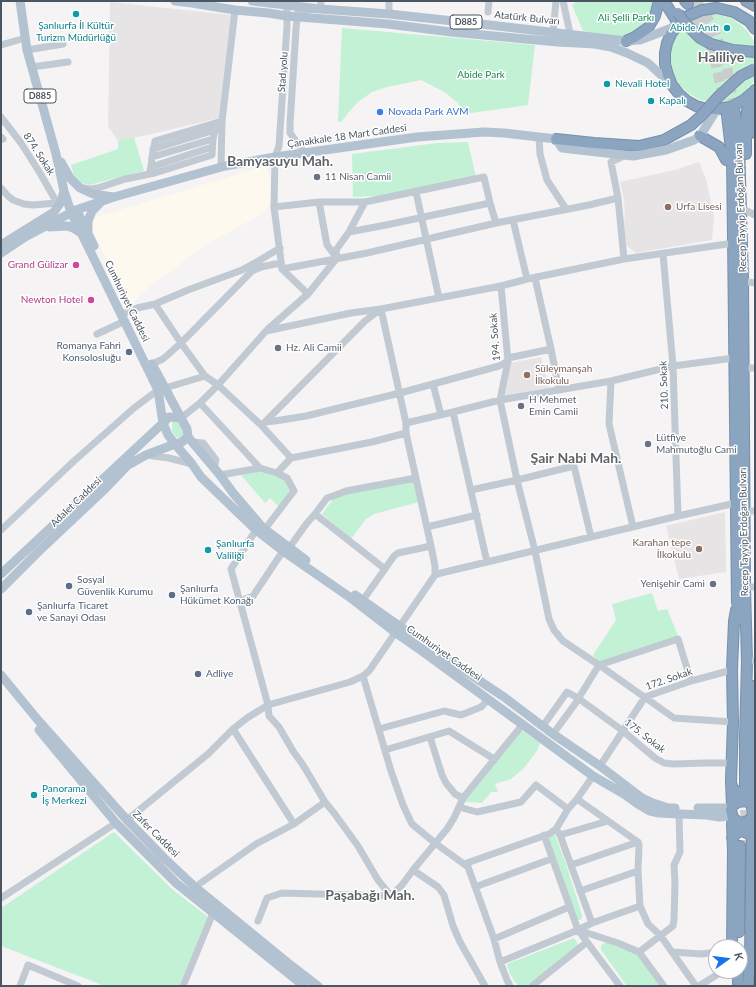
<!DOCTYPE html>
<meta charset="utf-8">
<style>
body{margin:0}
#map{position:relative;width:756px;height:987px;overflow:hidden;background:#f5f3f3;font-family:Lato,sans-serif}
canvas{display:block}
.frame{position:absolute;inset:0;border:2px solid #4a5661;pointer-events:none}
.north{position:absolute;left:708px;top:939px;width:40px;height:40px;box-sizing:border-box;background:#fff;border:1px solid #b7bbc0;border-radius:50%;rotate:76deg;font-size:11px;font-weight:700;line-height:16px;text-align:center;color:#4a5661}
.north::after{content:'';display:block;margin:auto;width:14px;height:18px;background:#1a73e8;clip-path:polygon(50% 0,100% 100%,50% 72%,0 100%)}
</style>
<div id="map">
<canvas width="756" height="987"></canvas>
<div class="frame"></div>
<div class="north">K</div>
</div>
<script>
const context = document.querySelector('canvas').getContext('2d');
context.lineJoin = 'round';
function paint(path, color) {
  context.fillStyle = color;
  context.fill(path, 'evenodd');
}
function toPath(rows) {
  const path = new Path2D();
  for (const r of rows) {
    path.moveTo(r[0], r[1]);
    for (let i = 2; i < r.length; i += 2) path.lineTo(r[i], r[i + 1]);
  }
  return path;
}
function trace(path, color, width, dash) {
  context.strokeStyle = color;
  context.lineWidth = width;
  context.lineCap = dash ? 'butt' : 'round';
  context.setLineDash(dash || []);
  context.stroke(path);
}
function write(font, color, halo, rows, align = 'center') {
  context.font = font + ' Lato,sans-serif';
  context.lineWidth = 3;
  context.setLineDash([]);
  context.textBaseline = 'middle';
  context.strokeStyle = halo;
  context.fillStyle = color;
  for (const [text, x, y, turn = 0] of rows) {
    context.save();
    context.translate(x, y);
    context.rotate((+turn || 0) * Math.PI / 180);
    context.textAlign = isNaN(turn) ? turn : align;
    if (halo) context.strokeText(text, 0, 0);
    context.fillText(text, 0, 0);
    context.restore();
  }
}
const commercial = toPath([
 [266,166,271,183,271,201,269,208,255,218,211,242,153,283,133,302,126,300,91,228,93,218]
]);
const education = toPath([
 [110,2,231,15,219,118,147,135,118,141,108,126],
 [699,162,706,179,714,216,712,240,636,253,626,245,624,224,625,214,624,200,620,182,675,170],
 [541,357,549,388,504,397,503,394,510,363],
 [725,512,726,572,679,579,666,526]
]);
const green = toPath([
 [577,1,654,1,652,14,644,26,627,37,596,34,583,31,572,5],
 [709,15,720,15,731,18,741,25,748,32,755,43,755,78,754,81,746,91,740,98,727,103,713,103,700,100,688,93,679,84,673,72,670,58,671,46,676,35,686,25,698,18],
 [342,28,535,45,528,105,464,114,458,103,446,93,421,80,387,87,372,92,358,102,349,112,341,122,338,121],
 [134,137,144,171,89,185,82,183,77,179,74,175,71,165,118,149,118,141],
 [468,142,476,177,382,196,353,197,352,154,437,143],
 [179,421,185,435,180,439,175,436,172,431,172,424,173,422],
 [262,470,281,477,287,483,290,491,279,507,270,498,265,503,241,475],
 [414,482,419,502,374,514,366,519,351,539,322,514,334,498,342,495,372,488],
 [652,593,658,611,667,609,679,638,600,663,593,655,616,620,612,604],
 [521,730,540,743,537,751,524,768,511,779,495,784,498,792,491,792,482,803,465,802,464,801],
 [114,832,172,889,208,917,179,986,105,986,1,946,1,908],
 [552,835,555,835,567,867,582,915,582,919,579,920,576,919,547,840,549,836],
 [574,938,580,947,527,985,519,986,515,982,510,974,507,964],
 [606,942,637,954,661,986,627,986,601,950,601,945]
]);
const highwayTunnel = toPath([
 [696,1,712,25,720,45,727,66,735,113],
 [688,4,702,28,710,45,715,61,727,115],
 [745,795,746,845]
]);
const minor = toPath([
 [563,1,570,33],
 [286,5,287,11,287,26,279,146,275,157,274,207,282,269,308,294],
 [488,12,489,1],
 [389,14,389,1],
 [553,32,556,1],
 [1,45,25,38],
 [27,50,63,44],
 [32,67,68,62],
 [1,117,21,143,40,173,57,203,33,205,24,204,13,200,8,196,1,188],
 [1,137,3,139],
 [539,137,540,154,547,180,566,209],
 [153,149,215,130],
 [305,153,290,133,290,124,296,29,298,11,320,9,321,1],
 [152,157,213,139],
 [151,167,212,147],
 [221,167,222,121,235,10],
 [149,174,151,167,152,157,155,141,222,121],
 [84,188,89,189,98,188,125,179,155,173,212,155,213,139,215,130,222,121],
 [416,192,439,298],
 [319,202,327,245,337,258],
 [274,207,319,202,365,202,484,177,490,203,496,223],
 [747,211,755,215],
 [513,220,527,279],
 [349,232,365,202],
 [663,254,673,366,678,516],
 [624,259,618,198,611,162,626,155],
 [282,269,367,253,496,223,589,205,618,198],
 [535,278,551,349],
 [748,282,755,283],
 [501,286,508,361,500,400,517,480,574,466,591,537],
 [155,304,181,343,205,376,218,385,261,425,291,458,277,473,260,468,220,475],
 [125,313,137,308,155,304,188,290,242,270,260,260,280,248],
 [268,329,308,294,337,258,336,250,349,232,386,225,490,203],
 [97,334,125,321],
 [508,358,551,349,559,390],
 [152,364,163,359,181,343,252,271,261,267,275,264,281,264],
 [743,368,755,368],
 [611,381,609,424,633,527],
 [433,384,441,415],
 [165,388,205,376],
 [200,403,260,468],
 [453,412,500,400,611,381,673,366,734,358],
 [181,418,200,403,218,385,266,331,351,313,381,309,501,286,527,279,624,259,727,244],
 [265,422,365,321,381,309,406,423,406,433,431,546,435,566,435,575],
 [406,423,453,412,487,562],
 [263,424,265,422,275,421,306,416,400,393,499,366,508,361],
 [193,442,203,443,216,460,214,468],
 [146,455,169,458,192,464],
 [291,458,372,442,406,433],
 [471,490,517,480,535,551,549,619,554,630,563,641,599,665,674,718,733,722],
 [744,511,755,511],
 [256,526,256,530,231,569,268,705,269,716,279,727,293,751,303,765,325,802,334,813,358,846,378,880,391,896],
 [427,527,477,515],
 [265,529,294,491,287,478,277,473],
 [1,530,74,461,134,408,158,390],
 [289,548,307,523,315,514],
 [385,569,315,514,327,498,333,496,346,491,416,478],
 [745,587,755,587],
 [363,600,394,556,398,553,431,546],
 [240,601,253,596,283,551],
 [752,661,755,661],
 [363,676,391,771,403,805,410,820,412,824,435,843,468,867,494,939,500,962,507,980,510,986],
 [543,726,567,692,578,698,623,731,655,758,664,763,673,764,706,763,731,763],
 [233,729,294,824],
 [379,729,444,711,461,715,481,707,489,699],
 [553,734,575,704,599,665,678,639,691,681],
 [430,737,442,775,446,783,455,794,463,798],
 [385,750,449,731,494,759],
 [600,766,645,697,691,681,732,670],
 [577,799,638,842,639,845,638,871,640,906,648,924,660,935,696,986],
 [459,807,477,812,521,802,536,785,568,809],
 [127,820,208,754,233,729,247,718,268,705,350,682,363,676,369,671,435,575,441,573,487,562,678,516,736,503],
 [556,829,560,835,592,923],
 [544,835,578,930,620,986],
 [560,835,608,821],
 [464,864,549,834,556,829,568,809,577,799,593,776],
 [571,865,638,842],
 [413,870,438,887,444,895,453,926,460,942,485,986],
 [195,887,256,844,294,824,325,802],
 [475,887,551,859],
 [580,891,638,871],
 [1,898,116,823],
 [258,921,267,898,282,893,391,896,402,885,413,870,447,829,454,818,463,798,523,724],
 [578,930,618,943,639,952,673,926,674,920,675,882,674,865,680,852,679,814],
 [494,939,569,907],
 [639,952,664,986],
 [672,952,702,954,716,952],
 [500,962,578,930,592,923,640,906],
 [20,986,28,965,78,986],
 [183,986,213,913],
 [532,986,587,942],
 [699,986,723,971]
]);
const major = toPath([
 [175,1,192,3,235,10,268,13,287,16,388,24,451,32,558,42,595,44,611,47,627,53,648,63,671,84],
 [252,1,320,9,389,14,481,24,626,41,640,40,677,26],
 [61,162,70,178,80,188,93,194,113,197],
 [79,215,94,246],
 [49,227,68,226,73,228,81,233],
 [88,230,88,221,92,211,100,203],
 [1,245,54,212,61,202,64,191],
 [1,253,25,237,76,210,114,197,225,166,275,157,417,137,484,132,504,133,556,139,562,148,633,156,666,150,694,140,700,136,717,109],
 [152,364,181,418,187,429,188,437,182,442,175,444,168,435,163,423,169,417,181,418],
 [188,437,220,475,233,493,262,527,306,560],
 [1,574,163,423,158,390,71,212,64,191,56,154,27,50,20,1],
 [1,589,37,553,105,489,128,465,146,455,175,444,192,464,201,477,256,530,283,551,348,596,396,633,422,651,593,776,624,794,638,804,650,811,659,813,679,814,707,815,719,817,732,816],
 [355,595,435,651,504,697,553,734,600,766,642,798,653,803,668,808,675,808],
 [1,675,37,719,127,820,164,858,195,887,288,963,318,986],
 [39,730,116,823,176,883,304,986],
 [698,808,732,808]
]);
const highway = toPath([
 [664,1,676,20,677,26],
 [685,1,688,4],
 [746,1,755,6],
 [626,41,635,37,648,28,655,16,659,1],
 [752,93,744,100,731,107,717,109,707,109,696,106,687,101,679,94,672,85,668,75,665,64,665,53,667,43,671,34,677,26,688,16,702,10,717,8,734,12,749,21,755,29],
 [735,113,739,144,743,279,745,587,747,662,745,738,745,784],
 [727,115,732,158,733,235,737,602,740,616,741,620],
 [749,134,755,113],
 [700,136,719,147,726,160],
 [556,139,594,143,639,146,664,140,691,125],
 [746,154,746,122,747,111,755,90],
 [731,783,733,789,738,792,745,791,751,785],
 [751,804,753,737,753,686],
 [732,806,731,781,733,722,732,670,734,621,736,610],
 [732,838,738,832,742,831,749,834,752,838],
 [739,932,740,846],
 [732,947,733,851,732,824,733,818,731,810,732,806,738,802,745,801,751,804,753,812,752,817,748,821,741,823,738,822,733,818],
 [738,986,738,971],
 [748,986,750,958,751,891,752,826,751,819]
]);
const highwayBridge = toPath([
 [678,13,685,23,700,38,711,44,733,50,755,52],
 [691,125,702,115,718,97,741,76,755,69]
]);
const markers = [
 [76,14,4,"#0f9aa8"],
 [727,28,4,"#0f9aa8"],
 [607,84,4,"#0f9aa8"],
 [651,101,4,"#0f9aa8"],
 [380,112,4,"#3f7fe0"],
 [317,177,4,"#6b7280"],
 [668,207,4,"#8d6e63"],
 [76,265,4,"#d1479c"],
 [91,300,4,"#d1479c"],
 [278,348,4,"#6b7280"],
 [129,352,4,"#5c6f8a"],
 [527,375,4,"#8d6e63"],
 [521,406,4,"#6b7280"],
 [648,444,4,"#6b7280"],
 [699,549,4,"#8d6e63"],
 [208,550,4,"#0f9aa8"],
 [713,584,4,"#6b7280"],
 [69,586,4,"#5c6f8a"],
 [172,595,4,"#5c6f8a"],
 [29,612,4,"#5c6f8a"],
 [198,674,4,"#5c6f8a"],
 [34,795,4,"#0f9aa8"]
];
const shields = [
 [466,22,32],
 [40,96,32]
];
const shieldNames = [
 ["D885",466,22],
 ["D885",40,96]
];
const streetNames = [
 ["Atatürk Bulvarı",527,18,6],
 ["Stad yolu",283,72,-86],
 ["Çanakkale 18 Mart Caddesi",347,136,-8],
 ["874. Sokak",39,154,57],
 ["Recep Tayyip Erdoğan Bulvarı",741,208,-92],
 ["Cumhuriyet Caddesi",127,301,64],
 ["194. Sokak",495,337,-94],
 ["210. Sokak",664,385,-92],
 ["Adalet Caddesi",76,502,-44],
 ["Recep Tayyip Erdoğan Bulvarı",744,532,-91],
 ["Cumhuriyet Caddesi",444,653,35],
 ["172. Sokak",669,679,-19],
 ["175. Sokak",645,736,38],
 ["Zafer Caddesi",156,834,45]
];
const parkNames = [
 ["Ali Şelli Parkı",626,18],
 ["Abide Park",481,75]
];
const cultureNames = [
 ["Şanlıurfa İl Kültür",76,26,"center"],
 ["Turizm Müdürlüğü",76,38,"center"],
 ["Abide Anıtı",719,28,"right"],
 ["Nevali Hotel",615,84],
 ["Kapalı",659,101],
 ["Şanlıurfa",216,544],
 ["Valiliği",216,556],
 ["Panorama",42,789],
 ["İş Merkezi",42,801]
];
const shopNames = [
 ["Novada Park AVM",388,112]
];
const worshipNames = [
 ["11 Nisan Camii",325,177],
 ["Hz. Ali Camii",286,348],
 ["H Mehmet",529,400],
 ["Emin Camii",529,412],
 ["Lütfiye",656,438],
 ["Mahmutoğlu Cami",656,450],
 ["Yenişehir Cami",705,584,"right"]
];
const educationNames = [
 ["Urfa Lisesi",676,207],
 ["Süleymanşah",535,369],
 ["İlkokulu",535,381],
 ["Karahan tepe",691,543,"right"],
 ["İlkokulu",691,555,"right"]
];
const hotelNames = [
 ["Grand Gülizar",68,265],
 ["Newton Hotel",83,300]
];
const serviceNames = [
 ["Romanya Fahri",121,346,"right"],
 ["Konsolosluğu",121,358,"right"],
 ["Sosyal",77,580],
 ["Güvenlik Kurumu",77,592],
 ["Şanlıurfa",180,589],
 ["Hükümet Konağı",180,601],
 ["Şanlıurfa Ticaret",37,606],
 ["ve Sanayi Odası",37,618],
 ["Adliye",206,674]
];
const districtNames = [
 ["Haliliye",721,57],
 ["Bamyasuyu Mah.",280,161],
 ["Şair Nabi Mah.",576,458],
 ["Paşabağı Mah.",370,895]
];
paint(commercial, '#fdf9ef');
paint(education, '#e6e4e5');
paint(green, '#c3f1d5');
trace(highwayTunnel, '#caccce', 10, [10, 5]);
trace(highway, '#7690ad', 12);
trace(minor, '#c1cad2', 7);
trace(major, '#b3c2d1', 9);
trace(highway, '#8ba5c1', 10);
trace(highwayBridge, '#7690ad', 12, []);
trace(highwayBridge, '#8ba5c1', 10);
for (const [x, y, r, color] of markers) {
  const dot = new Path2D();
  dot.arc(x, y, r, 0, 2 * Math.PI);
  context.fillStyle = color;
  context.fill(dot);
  trace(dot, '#fff', 1.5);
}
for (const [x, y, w] of shields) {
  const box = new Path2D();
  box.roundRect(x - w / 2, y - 7, w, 14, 3);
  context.fillStyle = '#fff';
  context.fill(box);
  trace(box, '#4a5661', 1);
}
write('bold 9px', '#4a5661', null, shieldNames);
write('10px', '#4a5661', '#fff', streetNames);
write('10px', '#17864f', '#fff', parkNames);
write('10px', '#0d838f', '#fff', cultureNames, 'left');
write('10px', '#366cbe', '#fff', shopNames, 'left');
write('10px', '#5b616d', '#fff', worshipNames, 'left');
write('10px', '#785e54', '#fff', educationNames, 'left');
write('10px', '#b23c85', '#fff', hotelNames, 'right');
write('10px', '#4e5e75', '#fff', serviceNames, 'left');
write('bold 14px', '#5f6368', '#fff', districtNames);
</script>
